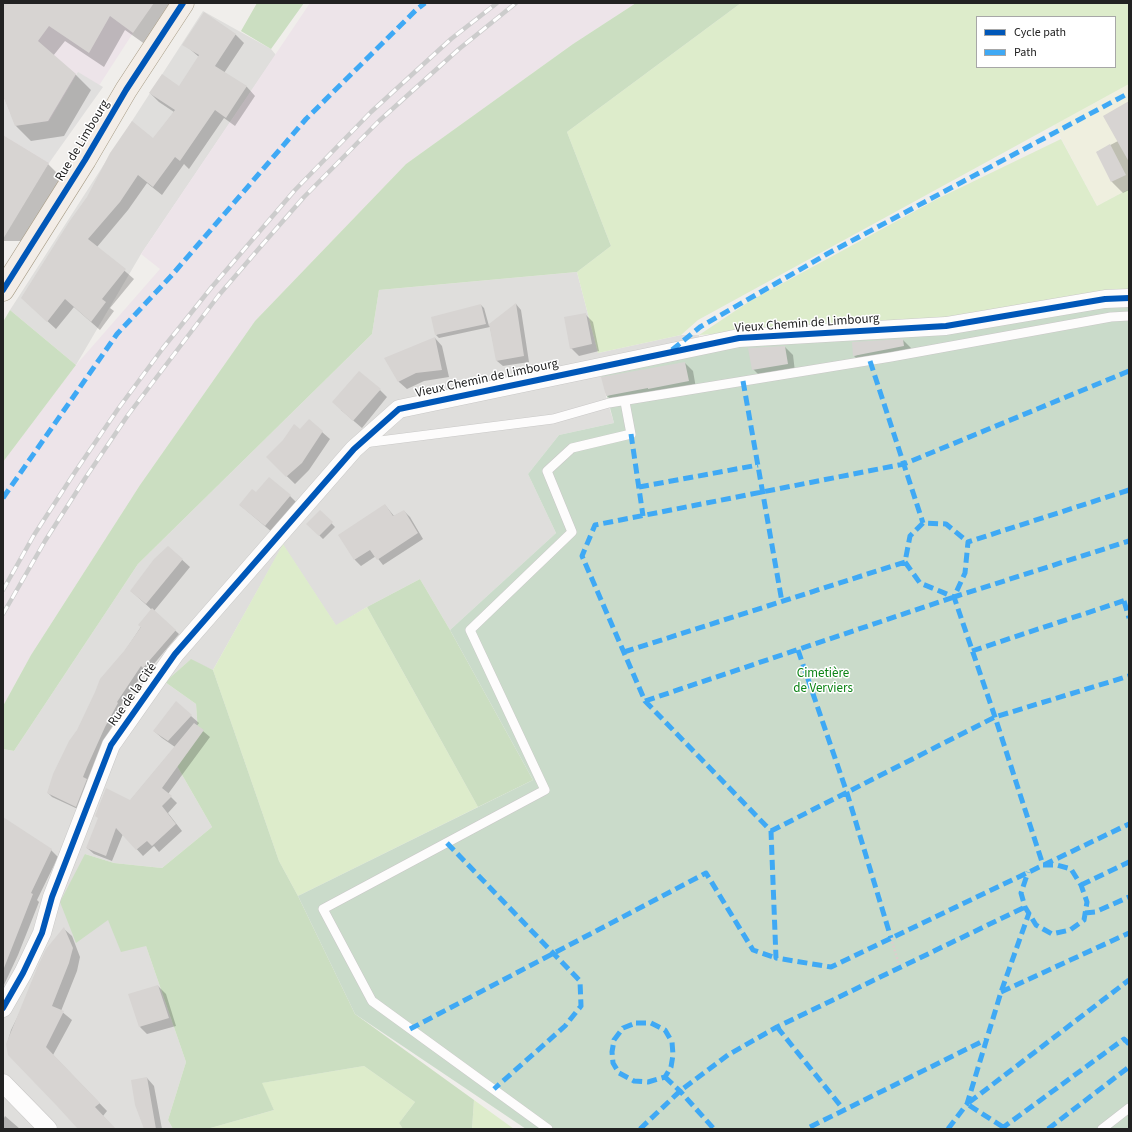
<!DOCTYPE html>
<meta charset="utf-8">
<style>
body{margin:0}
#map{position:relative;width:1132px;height:1132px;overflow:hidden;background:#f0eeeb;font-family:"Source Sans 3",sans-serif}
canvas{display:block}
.frame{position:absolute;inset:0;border:4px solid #222;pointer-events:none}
.legend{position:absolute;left:976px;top:16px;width:140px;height:52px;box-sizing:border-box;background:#fff;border:1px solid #a7a7a7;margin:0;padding:5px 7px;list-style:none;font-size:12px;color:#222}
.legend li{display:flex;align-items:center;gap:8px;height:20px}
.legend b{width:20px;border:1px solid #a7a7a7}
</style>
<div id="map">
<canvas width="1132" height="1132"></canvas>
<div class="frame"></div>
<ul class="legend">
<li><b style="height:5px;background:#0057b8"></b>Cycle path</li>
<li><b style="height:5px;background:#3fa9f5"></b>Path</li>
</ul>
</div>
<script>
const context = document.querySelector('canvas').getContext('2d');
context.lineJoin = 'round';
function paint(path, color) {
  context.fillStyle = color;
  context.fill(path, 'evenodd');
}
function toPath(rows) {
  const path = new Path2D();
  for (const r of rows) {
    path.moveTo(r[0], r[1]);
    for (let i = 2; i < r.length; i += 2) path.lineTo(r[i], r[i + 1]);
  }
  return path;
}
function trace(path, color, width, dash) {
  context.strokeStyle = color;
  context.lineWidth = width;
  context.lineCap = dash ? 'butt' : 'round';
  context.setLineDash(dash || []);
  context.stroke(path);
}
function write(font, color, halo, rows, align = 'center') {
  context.font = font + ' "Source Sans 3",sans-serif';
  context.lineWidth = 3;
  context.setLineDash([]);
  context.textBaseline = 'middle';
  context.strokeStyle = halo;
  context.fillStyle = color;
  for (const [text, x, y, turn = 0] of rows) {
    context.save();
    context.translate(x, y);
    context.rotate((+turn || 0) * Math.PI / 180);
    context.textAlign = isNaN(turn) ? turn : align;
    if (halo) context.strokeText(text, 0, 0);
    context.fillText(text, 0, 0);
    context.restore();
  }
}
const residential = toPath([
 [203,11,271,49,276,55,141,254,76,365,10,310],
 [577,272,598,353,681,335,699,335,699,353,605,393,614,423,559,435,528,474,556,533,450,630,420,579,367,607,336,626,283,545,213,670,190,660,165,682,196,704,198,732,177,766,212,827,162,868,114,863,85,854,108,920,146,946,186,1062,168,1120,173,1129,3,1129,3,749,14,751,138,564,372,334,379,290]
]);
const industrial = toPath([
 [3,3,154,3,133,33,49,163,3,238],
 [310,3,636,3,573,44,406,164,255,321,140,485,31,655,3,706,3,462,76,365,160,269,141,254]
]);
const farmland = toPath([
 [1129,84,1129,189,1097,206,1054,125]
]);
const grass = toPath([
 [741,3,1129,3,1129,84,698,320,681,335,598,353,577,272,611,246,567,132],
 [977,17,1115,17,1115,67,977,67],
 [1061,139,1097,206,1129,189,1129,291,949,317,699,335,750,301,937,199],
 [283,544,336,625,367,607,478,807,298,896,279,861,213,670],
 [364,1066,415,1102,399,1123,403,1129,207,1129,274,1110,261,1083],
 [474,1100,514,1129,472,1129]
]);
const forest = toPath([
 [257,3,304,3,271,49,241,31],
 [636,3,741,3,567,132,611,246,577,272,379,290,372,334,138,564,14,751,3,749,3,706,31,655,140,485,255,321,406,164,573,44],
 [10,310,76,365,3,462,3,322],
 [420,579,450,630,533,780,478,807,367,607],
 [191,659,213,670,279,861,298,896,355,1014,474,1100,472,1129,403,1129,399,1123,415,1102,364,1066,262,1083,274,1110,207,1129,173,1129,168,1120,186,1062,146,946,121,952,108,920,76,943,60,902,85,854,114,863,162,868,212,827,177,766,198,732,196,704,165,682]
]);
const cemetery = toPath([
 [1109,307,1129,307,1129,1129,526,1129,355,1014,298,896,533,780,450,630,556,533,528,474,559,435,614,423,601,374,736,346]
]);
const parking = toPath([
 [78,72,103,87,49,163,3,135,3,96,10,114,27,124,49,121]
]);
const shadow = toPath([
 [3,3,180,3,149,47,125,30,104,67,65,41,53,56,76,75,91,90,64,136,31,141,16,126,6,100,3,98],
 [204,14,236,35,244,43,224,73,247,87,255,96,235,126,224,118,189,169,184,164,162,195,147,183,128,210,97,247,134,279,110,308,114,311,100,330,74,307,56,329,31,306,174,112,159,102,150,93,180,88,199,57,184,44],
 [1129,102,1129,190,1123,193,1112,182,1097,152,1118,141],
 [3,136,48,164,61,177,22,241,3,241],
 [516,304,521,310,529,362,503,366,497,361,490,327,439,338,436,335,481,305,484,308,489,326],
 [585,314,593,322,599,351,579,356,571,348],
 [435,338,442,346,449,377,424,381,407,389,399,382,386,358],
 [903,340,911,348,911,353,861,363,854,356],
 [785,347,793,355,795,372,761,377,753,369],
 [685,363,693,371,696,388,615,403,607,396],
 [380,390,387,397,362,428,341,410],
 [300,431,322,432,330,439,309,470,295,484,267,457],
 [257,494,290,496,298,504,273,533,240,505],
 [385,505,394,516,404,511,410,517,423,539,383,565,376,556,361,566,355,560,340,536],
 [320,511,335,527,323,539,308,524],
 [168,547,190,567,154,611,179,634,148,671,146,669,120,707,122,708,109,732,87,781,90,784,80,810,52,797,48,793,125,651,152,610,131,591],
 [176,703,199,723,197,726,210,737,168,794,177,803,168,813,182,831,159,852,154,846,143,856,123,834,112,861,94,854,87,848,130,801,175,747,162,738,154,731],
 [3,818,51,850,58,857,37,900,39,902,18,955,3,987],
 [64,929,72,936,80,957,77,971,61,1011,72,1020,53,1055,107,1111,103,1116,115,1129,79,1129,7,1044,11,1030,25,1002],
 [158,986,166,994,176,1026,147,1034,140,1027],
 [147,1078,154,1086,162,1129,145,1129],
 [5,1116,20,1129,3,1129,3,1117,4,1118]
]);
const building = toPath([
 [3,3,154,3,133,33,110,16,89,53,49,26,38,41,76,74,48,121,15,126,3,96],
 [204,12,236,34,215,66,247,86,226,118,215,110,180,161,175,157,153,187,138,175,120,202,88,239,126,269,102,299,106,302,91,322,65,299,47,322,21,298,69,222,87,197,110,153,132,121,153,138,175,110,149,93,162,74,179,86,199,55,182,45],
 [1129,101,1129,162,1103,116],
 [3,135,49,163,3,239],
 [1110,144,1126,175,1111,182,1096,152],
 [516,303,524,356,496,361,489,324],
 [481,304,486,324,435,335,431,317],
 [586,313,592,344,570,349,564,317],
 [435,337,442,370,416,373,398,382,384,358],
 [903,339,904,346,853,356,852,342],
 [785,346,788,364,752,370,748,348],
 [685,362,689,381,648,389,648,388,606,396,601,377],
 [359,371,381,389,353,421,332,402],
 [309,419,323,431,302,463,286,477,266,457,283,440,294,424,300,429],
 [269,477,291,495,265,526,239,505,252,489,256,492],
 [385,504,393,516,404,510,418,533,377,560,370,550,354,560,338,535],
 [320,510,333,522,319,536,306,524],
 [168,546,183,559,146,604,130,591,154,559],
 [152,608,176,630,143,668,141,666,117,702,118,703,105,727,87,767,83,777,87,779,76,807,47,793,53,774,69,741,77,730,95,692,100,679,124,651,141,627,138,625],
 [176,701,192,715,168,741,153,731],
 [194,723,204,730,162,788,172,796,162,806,176,824,152,846,147,841,136,850,116,828,106,856,86,848,98,818,95,816,106,788,130,800],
 [3,817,52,849,31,893,33,894,4,968],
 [64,927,73,948,69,963,52,1006,64,1011,46,1047,100,1103,95,1107,116,1129,78,1129,57,1106,8,1055,6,1044,37,968,46,949],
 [158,985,169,1018,139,1027,128,994],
 [147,1077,156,1129,144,1129,135,1105,131,1080]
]);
const path = toPath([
 [891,938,900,968]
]);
const lane = toPath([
 [364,443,553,419,609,403,891,357,1111,317,1129,316],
 [548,1129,372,1001,323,909,545,790,470,630,572,532,547,471,572,448,631,434,625,402],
 [1102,1129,1129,1108]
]);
const street = toPath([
 [3,1008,23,973,42,933,52,897,111,745,175,654,354,449,399,409,739,338,946,326,1105,299,1129,298],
 [3,1083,48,1129]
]);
const primary = toPath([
 [3,290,85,160,126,90,183,3]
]);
const rail = toPath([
 [3,590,34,535,75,472,118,409,163,348,211,288,295,190,371,112,451,39,497,3],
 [3,614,45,541,86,477,128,415,219,295,262,245,304,197,379,121,459,49,516,3]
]);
const quiet = toPath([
 [672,350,700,327,827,254,1129,93],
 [870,361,923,523],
 [1129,371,904,464,595,525,582,556,645,701,771,831,776,958,831,967,1129,824],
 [743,381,782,602],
 [631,434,643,516],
 [639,487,758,465],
 [1129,490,968,542,965,573,954,597,1129,541],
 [3,498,117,334,172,275,306,119,417,9,425,3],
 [905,562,920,583,954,597,995,717,1043,865,1057,865,1071,869,1081,885,1087,902,1084,920,1070,930,1052,934,1036,925,1025,907,1021,893,1028,872],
 [1124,601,1129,618],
 [798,650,847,793,891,938],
 [972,651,1129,599],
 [624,652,905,562,910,536,923,523,946,524,968,542],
 [645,701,954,597],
 [771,831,995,717,1129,676],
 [447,843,580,981,581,1006,565,1026,494,1089],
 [1081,885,1129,862],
 [1085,913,1095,912,1129,897],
 [1001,992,1129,933],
 [636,1023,651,1023,665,1030,672,1042,673,1055,671,1067,665,1077,648,1082,634,1081,619,1073,613,1063,612,1052,614,1040,623,1028,636,1023],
 [777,1027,844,1110],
 [410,1029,706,873,753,950,776,958],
 [665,1077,680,1091,714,1129],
 [810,1127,985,1040],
 [1003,1127,967,1104,1129,980],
 [640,1129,680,1091,728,1055,777,1027,1025,907],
 [948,1129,967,1104,1001,992,1029,913],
 [1001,1129,1124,1039,1129,1044],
 [1048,1129,1129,1067]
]);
const cycleway = toPath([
 [3,290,85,160,126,90,183,3],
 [3,1008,23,973,42,933,52,897,111,745,175,654,354,449,399,409,739,338,946,326,1105,299,1129,298]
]);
const streetNames = [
 ["Rue de Limbourg",83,141,-59],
 ["Vieux Chemin de Limbourg",807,324,-4],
 ["Vieux Chemin de Limbourg",487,379,-12],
 ["Rue de la Cité",133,695,-55]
];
const parkNames = [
 ["Cimetière",823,674],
 ["de Verviers",823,689]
];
paint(residential, '#dfdedc');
paint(industrial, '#ede4e9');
paint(farmland, '#efefdf');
paint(grass, '#ddeccb');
paint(forest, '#cbdec1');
paint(cemetery, '#cadbca');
paint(parking, '#e0dfde');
paint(shadow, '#0003');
paint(building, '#d7d4d2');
trace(lane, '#c9c8c7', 10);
trace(street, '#c9c8c7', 19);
trace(primary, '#a79c86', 23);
trace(path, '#dccecd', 2.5, [2, 2]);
trace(lane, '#fdfcfc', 9);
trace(street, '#fdfcfc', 18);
trace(primary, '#f3ede7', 22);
trace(rail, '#ccc', 4.5);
trace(rail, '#fff', 3, [9]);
trace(quiet, '#3fa9f5', 5, [10, 5]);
trace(cycleway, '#0057b8', 6);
write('13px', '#222', '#fff', streetNames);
write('13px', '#0c8416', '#fff', parkNames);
</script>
